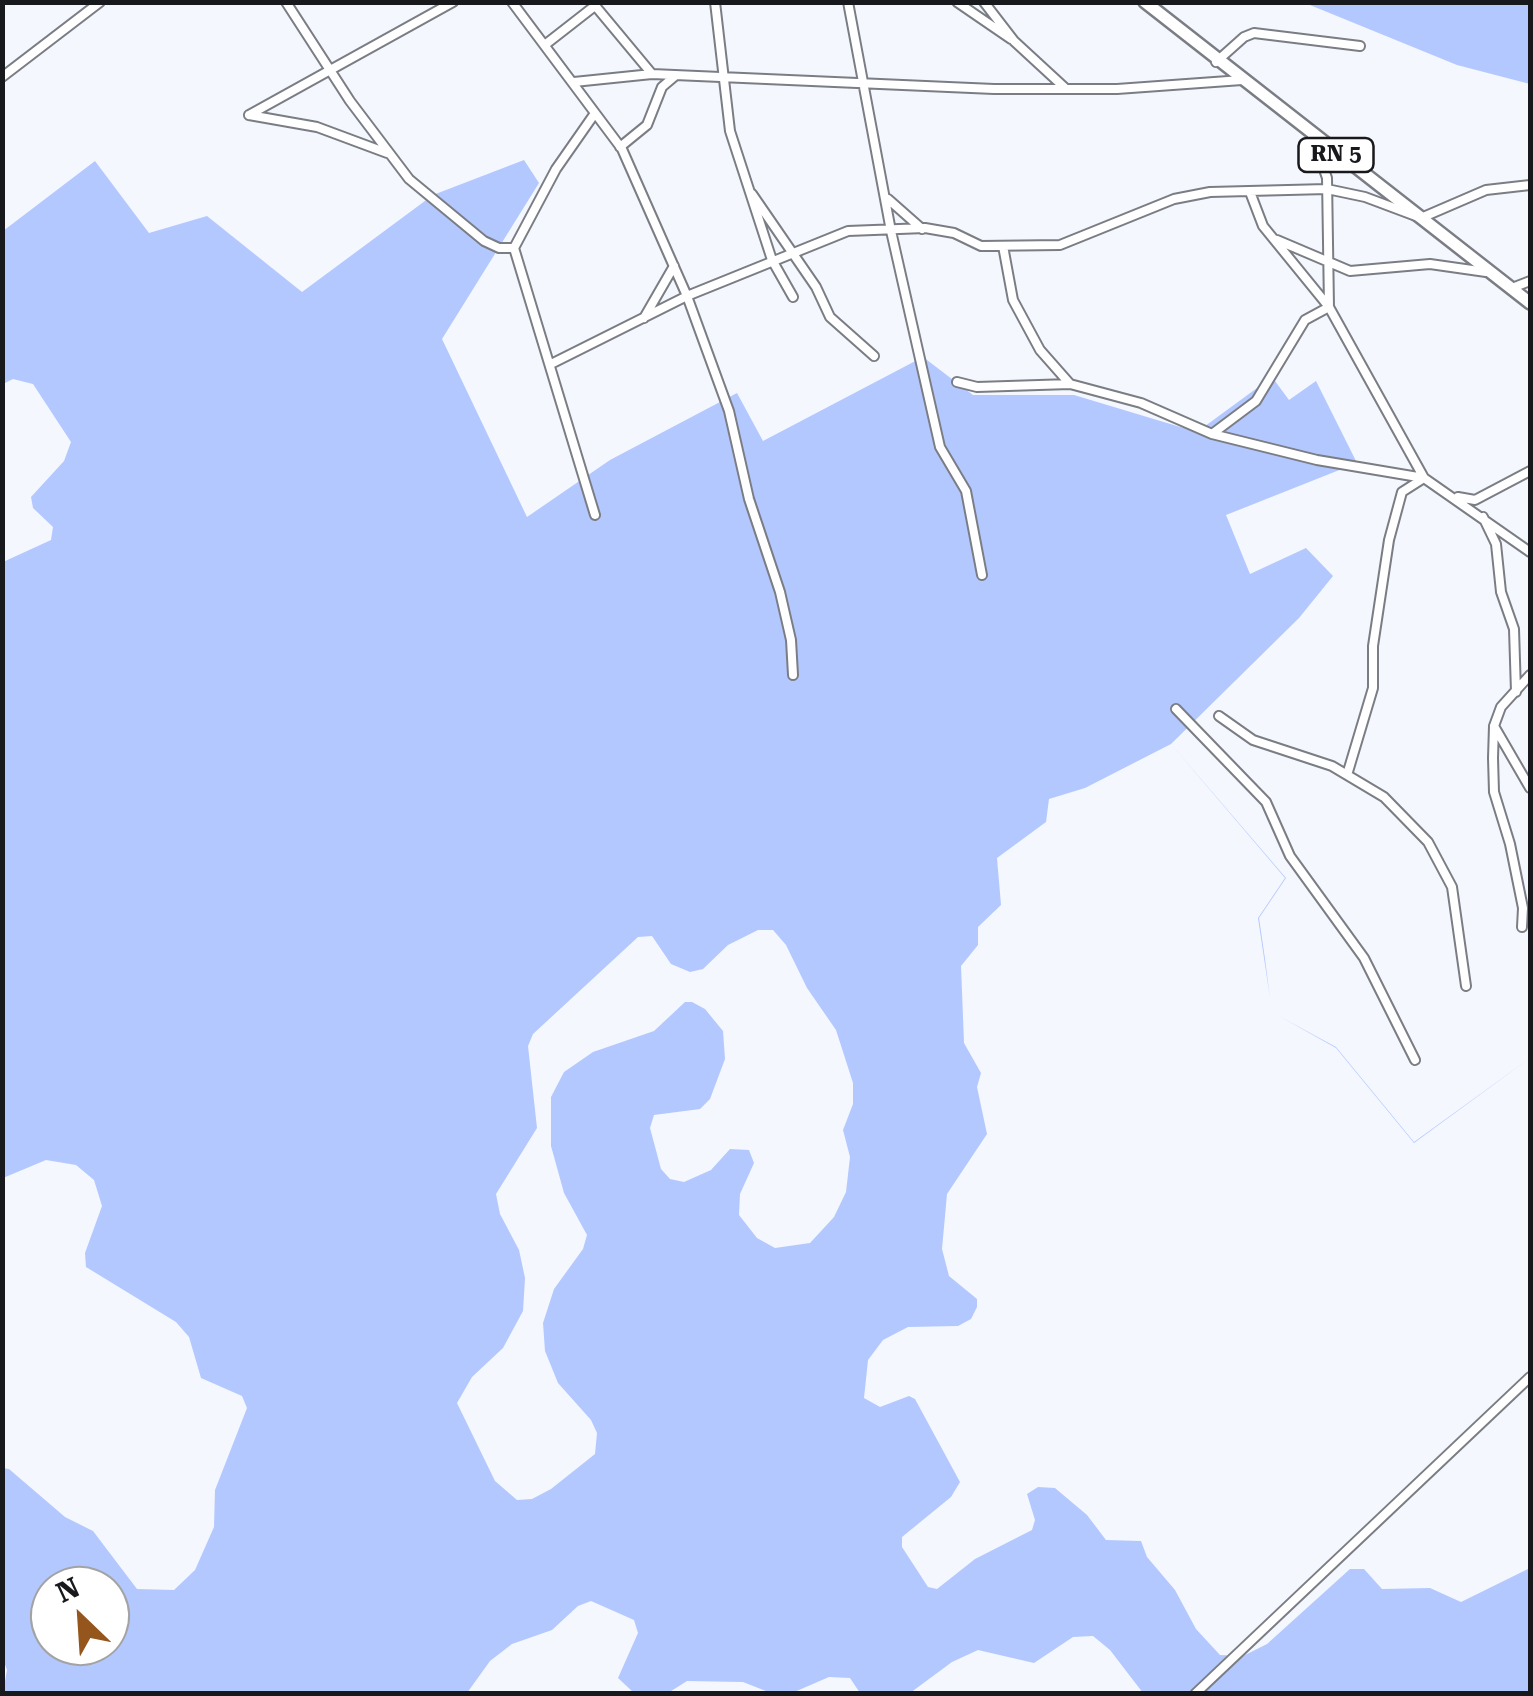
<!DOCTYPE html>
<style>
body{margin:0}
#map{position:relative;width:1533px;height:1696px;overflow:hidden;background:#f4f7fe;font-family:"Roboto Serif",serif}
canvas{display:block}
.frame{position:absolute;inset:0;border:5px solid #18191c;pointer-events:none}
.north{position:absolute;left:30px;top:1566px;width:100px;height:100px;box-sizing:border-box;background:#fff;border:2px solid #a3a3a4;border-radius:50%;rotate:335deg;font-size:28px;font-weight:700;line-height:40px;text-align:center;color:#18191c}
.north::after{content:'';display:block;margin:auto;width:35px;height:45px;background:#94561d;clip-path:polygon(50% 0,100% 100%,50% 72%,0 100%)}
</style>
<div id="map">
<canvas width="1533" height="1696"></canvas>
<div class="frame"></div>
<div class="north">N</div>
</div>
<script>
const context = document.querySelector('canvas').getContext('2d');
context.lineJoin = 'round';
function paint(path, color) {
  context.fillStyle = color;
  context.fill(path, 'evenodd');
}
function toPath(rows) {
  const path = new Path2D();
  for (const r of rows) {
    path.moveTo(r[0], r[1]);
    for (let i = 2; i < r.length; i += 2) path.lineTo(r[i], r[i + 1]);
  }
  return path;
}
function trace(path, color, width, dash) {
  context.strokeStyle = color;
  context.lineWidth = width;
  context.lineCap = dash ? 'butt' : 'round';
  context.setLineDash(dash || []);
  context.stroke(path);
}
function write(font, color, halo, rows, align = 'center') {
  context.font = font + ' "Roboto Serif",serif';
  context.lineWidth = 10;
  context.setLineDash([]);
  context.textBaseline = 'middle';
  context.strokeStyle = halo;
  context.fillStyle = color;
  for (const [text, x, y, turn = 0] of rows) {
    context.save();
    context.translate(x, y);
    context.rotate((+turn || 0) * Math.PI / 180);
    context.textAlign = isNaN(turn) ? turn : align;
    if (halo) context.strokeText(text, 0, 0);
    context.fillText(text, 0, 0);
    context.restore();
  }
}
const green = toPath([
 [1305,3,1530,3,1530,84,1457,65],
 [524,160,539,183,442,339,527,517,610,460,737,393,763,441,923,357,973,395,1074,395,1197,432,1272,377,1289,400,1316,381,1357,463,1226,515,1250,574,1306,548,1333,576,1299,618,1171,744,1286,878,1259,918,1265,959,1270,998,1279,1016,1336,1047,1414,1142,1530,1058,1414,1143,1336,1048,1279,1016,1270,998,1258,918,1285,878,1171,744,1085,788,1049,799,1046,822,997,858,1001,905,978,927,978,945,961,966,964,1043,981,1073,977,1087,987,1134,947,1194,942,1249,949,1276,977,1299,977,1307,971,1319,958,1326,908,1327,883,1340,868,1360,864,1398,880,1407,909,1396,915,1399,960,1482,951,1497,902,1537,902,1547,928,1587,937,1589,975,1559,1032,1530,1035,1520,1027,1494,1038,1487,1055,1488,1087,1515,1106,1540,1141,1541,1147,1557,1175,1590,1196,1629,1220,1655,1243,1656,1267,1644,1350,1569,1364,1569,1382,1589,1430,1588,1461,1602,1530,1568,1530,1693,1143,1693,1110,1650,1093,1636,1073,1637,1034,1663,978,1650,952,1662,910,1693,860,1693,850,1678,829,1677,792,1693,771,1693,743,1682,687,1681,668,1693,634,1693,618,1678,638,1633,634,1620,591,1601,578,1606,552,1630,512,1644,490,1661,467,1693,3,1693,7,1670,2,1657,3,1468,9,1469,65,1517,93,1531,137,1589,174,1590,195,1570,214,1527,215,1490,247,1408,242,1396,201,1378,189,1337,176,1322,86,1267,85,1253,102,1206,94,1180,76,1165,46,1160,3,1178,3,562,51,540,53,527,33,508,31,497,64,461,71,442,33,384,13,379,3,384,3,231,95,161,149,233,207,216,302,292,433,195],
 [758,930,773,930,786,945,807,988,836,1030,853,1083,853,1104,843,1130,850,1157,846,1192,834,1217,810,1243,775,1248,757,1238,739,1215,740,1194,754,1163,749,1150,730,1149,711,1170,684,1182,670,1179,661,1169,650,1128,654,1115,700,1109,710,1099,725,1059,723,1031,705,1009,692,1002,685,1002,654,1031,593,1052,564,1072,551,1097,551,1146,564,1193,587,1235,583,1249,554,1289,543,1323,545,1351,558,1383,591,1420,597,1433,595,1454,551,1489,532,1499,517,1500,495,1481,457,1403,472,1377,503,1348,523,1311,525,1278,519,1250,500,1214,496,1194,537,1128,528,1046,533,1034,638,937,652,936,671,964,690,972,703,969,728,945],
 [50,1586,110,1586,110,1646,50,1646]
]);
const minor = toPath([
 [286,2,350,101,409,179,484,241,499,248,514,248],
 [512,2,622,149,687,296,729,411,749,499,780,592,791,640,793,675],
 [592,2,652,74],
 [715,2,730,131,772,260,793,297],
 [848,2,891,231,940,447,966,491,982,575],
 [957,2,1011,39],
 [984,2,1014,41,1065,88],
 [546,44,596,5],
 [1216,62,1244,37,1254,33,1360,46],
 [2,77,100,2],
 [574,82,652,74,994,89,1117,89,1242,80],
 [249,115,453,2],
 [249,115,317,127,387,153],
 [593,116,556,169,514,248,595,515],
 [1312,135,1327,178,1329,307,1424,478],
 [620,147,647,125,662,87,675,76],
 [752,194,816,287,830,317,874,356],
 [888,199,922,229],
 [1277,240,1350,271,1430,264,1486,272],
 [1003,246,1013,300,1040,350,1070,384],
 [1512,288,1530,281],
 [644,318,674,266],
 [551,364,687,296,848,231,925,228,954,233,981,246,1060,245,1174,199,1210,192,1327,189,1365,197,1421,218,1486,190,1530,185],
 [957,382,977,387,1070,384,1141,403,1212,434,1317,460,1424,478],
 [1212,434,1256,401,1305,320,1329,307,1263,226,1250,192],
 [1458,497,1475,500,1530,471],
 [1483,517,1496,544,1501,592,1514,629,1516,692],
 [1176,709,1266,802,1290,856,1364,958,1415,1060],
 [1219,716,1253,740,1332,766,1384,797,1428,842,1452,887,1466,986],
 [1494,726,1530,788],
 [1347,775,1373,688,1373,646,1389,540,1402,492,1424,478,1530,552],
 [1522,927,1523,908,1510,844,1494,792,1493,758,1494,726,1501,707,1530,675],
 [1195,1694,1530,1377]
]);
const primary = toPath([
 [1145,2,1530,303]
]);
const shields = [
 [1336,155,75]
];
const shieldNames = [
 ["RN 5",1336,155]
];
paint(green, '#b3c8ff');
trace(minor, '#7b7d84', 12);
trace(primary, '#7b7d84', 16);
trace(minor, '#fff', 8);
trace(primary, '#fff', 11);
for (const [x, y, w] of shields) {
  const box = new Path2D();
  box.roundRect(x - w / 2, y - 17, w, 34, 8);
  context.fillStyle = '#fff';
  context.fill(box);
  trace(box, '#18191c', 2.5);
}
write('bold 22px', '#18191c', null, shieldNames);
</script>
